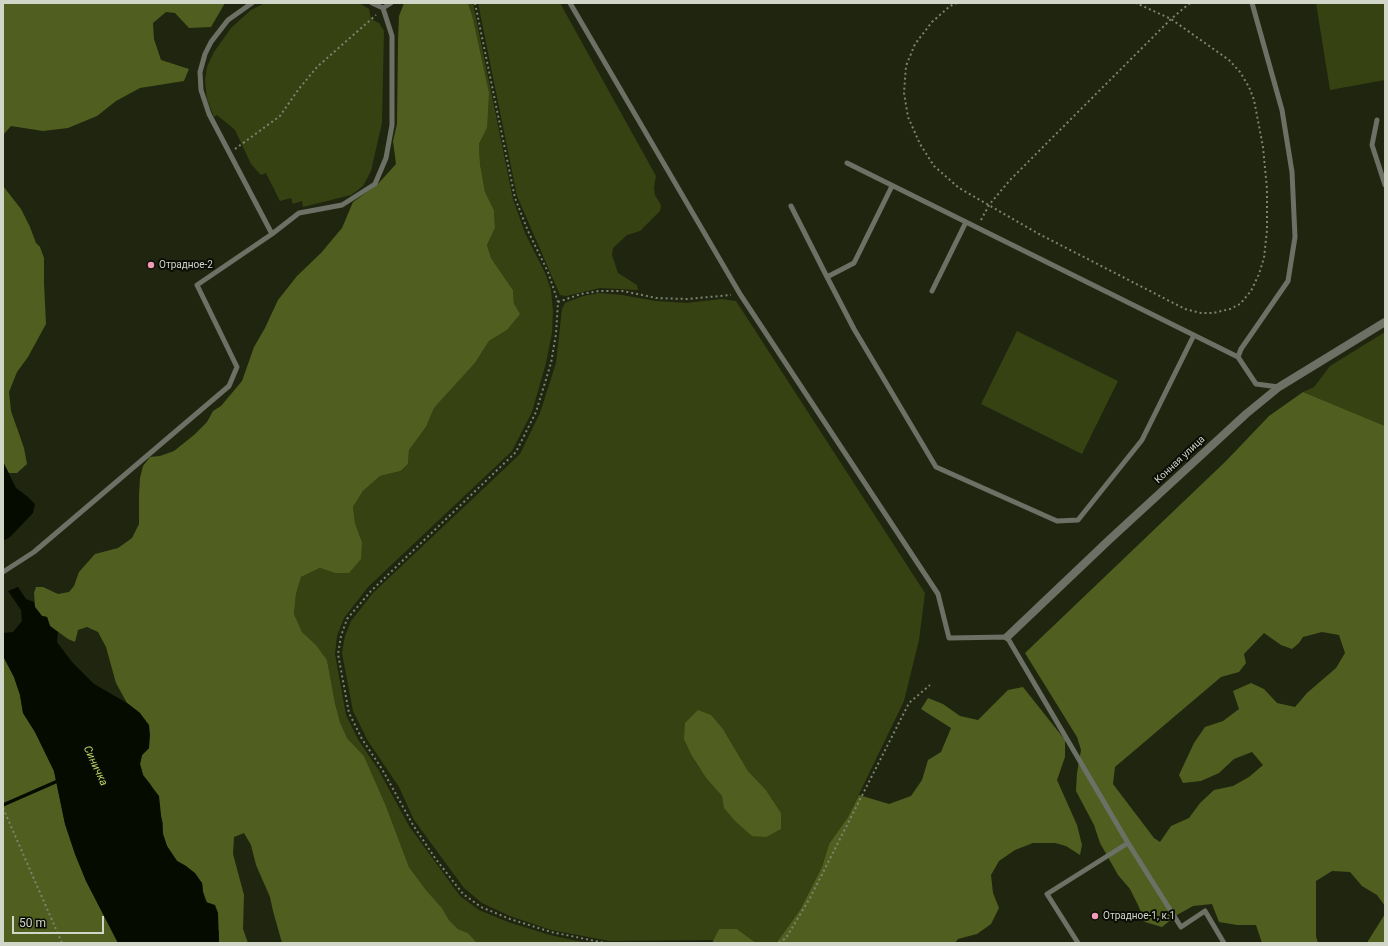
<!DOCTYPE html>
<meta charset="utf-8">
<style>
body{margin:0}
#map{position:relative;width:1388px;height:946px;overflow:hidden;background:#1f250f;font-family:Roboto,sans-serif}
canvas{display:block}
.frame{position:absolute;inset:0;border:4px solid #d2d6c9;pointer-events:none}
.scale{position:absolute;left:12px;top:916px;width:92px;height:18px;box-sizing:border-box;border:2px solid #d2d6c9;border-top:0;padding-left:5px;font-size:12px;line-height:14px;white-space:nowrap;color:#d2d6c9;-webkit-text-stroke:3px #0a0d05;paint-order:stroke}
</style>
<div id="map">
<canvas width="1388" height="946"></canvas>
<div class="frame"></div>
<div class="scale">50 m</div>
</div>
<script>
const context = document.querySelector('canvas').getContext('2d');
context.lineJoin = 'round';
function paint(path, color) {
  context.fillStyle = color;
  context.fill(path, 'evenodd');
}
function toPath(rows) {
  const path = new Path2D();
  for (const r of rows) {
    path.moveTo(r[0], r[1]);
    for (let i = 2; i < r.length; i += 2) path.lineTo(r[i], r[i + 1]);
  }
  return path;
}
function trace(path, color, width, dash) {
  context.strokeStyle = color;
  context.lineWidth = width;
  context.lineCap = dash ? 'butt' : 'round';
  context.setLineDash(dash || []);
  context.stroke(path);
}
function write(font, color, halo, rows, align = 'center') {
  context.font = font + ' Roboto,sans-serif';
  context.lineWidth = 4;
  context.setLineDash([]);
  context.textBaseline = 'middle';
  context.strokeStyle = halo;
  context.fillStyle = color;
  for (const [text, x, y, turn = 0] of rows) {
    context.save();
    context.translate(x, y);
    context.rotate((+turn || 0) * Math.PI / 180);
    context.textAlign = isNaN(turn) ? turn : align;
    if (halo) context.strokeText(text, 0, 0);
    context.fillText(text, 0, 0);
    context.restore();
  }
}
const green = toPath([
 [265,3,359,3,369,9,371,19,379,23,384,31,382,123,371,171,363,186,351,195,303,207,302,201,293,204,291,198,280,201,266,173,261,175,251,164,235,130,217,115,214,117,207,99,205,80,207,67,214,52,231,28,251,10],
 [468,3,473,3,513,199,525,233,545,273,551,290,553,311,552,333,546,363,532,412,512,451,368,587,344,618,337,636,335,654,346,715,359,741,378,769,409,826,460,896,479,910,508,922,550,935,587,943,477,943,468,933,458,929,449,920,442,908,426,890,409,867,386,806,364,756,347,738,340,722,335,703,327,660,316,645,302,632,294,614,296,594,301,577,320,568,335,573,362,542,355,523,353,507,363,491,380,476,402,471,408,464,409,450,426,427,434,408,475,363,489,341,507,330,514,304,513,290,491,258,487,245,495,228,494,210,485,192,480,164,479,144,487,128,472,15],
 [478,3,560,3,656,176,654,187,655,195,661,205,660,211,640,231,627,235,613,248,612,255,618,273,637,285,638,290,600,288,566,296,560,295,517,196],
 [1316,3,1385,3,1385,80,1330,90],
 [599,293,622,295,656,301,687,303,721,299,736,301,925,593,919,640,904,701,848,817,829,844,822,867,800,910,777,942,775,943,756,943,737,929,719,929,714,940,610,941,551,930,510,916,482,903,464,888,414,820,399,787,368,741,353,711,342,653,345,636,351,621,373,593,520,454,540,413,556,363,562,309,565,303,583,296],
 [723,729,748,771,766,790,781,813,734,820,725,808,722,796,706,778,692,756],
 [1017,331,1118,381,1082,454,981,404],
 [1385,332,1385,426,1303,392,1314,387,1330,366]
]);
const forest = toPath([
 [3,3,225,3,211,27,189,28,175,13,166,12,153,23,154,39,161,60,189,69,184,81,140,88,116,101,97,116,68,128,43,131,11,126,3,135],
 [404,3,468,3,472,15,489,93,487,128,479,144,480,164,485,192,494,210,495,228,487,245,491,258,513,290,514,304,520,314,507,330,489,341,475,363,434,408,426,427,409,450,408,464,401,471,380,476,363,491,353,507,355,523,362,542,361,559,349,573,335,573,320,568,301,577,296,594,294,614,302,632,316,645,327,660,335,703,340,722,347,738,364,756,386,806,409,867,426,890,442,908,449,920,458,929,468,933,477,943,282,943,273,911,270,897,256,865,251,845,244,833,234,837,233,854,244,895,243,929,248,943,219,943,219,932,203,892,202,883,186,866,177,861,167,846,163,834,163,823,151,785,143,775,140,764,142,755,149,748,140,713,127,703,116,683,106,647,98,632,87,627,78,630,75,642,68,639,50,626,47,617,42,616,35,607,34,593,36,587,43,587,58,594,69,592,74,586,79,572,95,554,118,548,132,538,139,524,139,495,140,478,143,466,150,457,160,456,174,451,194,435,207,422,213,411,221,406,242,381,254,347,265,328,278,300,297,276,321,253,342,228,353,202,377,185,396,164,393,141,397,124,398,41,399,16],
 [3,186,21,209,30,227,36,243,40,247,44,258,44,283,46,324,28,357,17,372,9,392,11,411,24,448,27,464,17,473,9,473,3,462],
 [1303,392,1385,426,1385,906,1377,895,1362,886,1350,872,1332,871,1316,881,1316,936,1318,943,1262,943,1256,925,1237,925,1219,922,1212,904,1193,906,1177,915,1162,927,1145,922,1138,905,1130,889,1118,875,1100,843,1094,825,1076,791,1077,773,1081,750,1077,737,1025,653,1226,461,1269,416],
 [1322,632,1339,635,1345,653,1336,668,1307,693,1295,707,1277,703,1264,689,1251,683,1233,691,1239,709,1223,721,1205,727,1194,743,1179,775,1183,783,1201,781,1219,773,1234,759,1252,752,1263,765,1249,777,1233,786,1214,790,1200,803,1189,818,1171,826,1160,842,1154,838,1113,784,1115,767,1221,677,1239,672,1246,663,1244,654,1264,633,1281,645,1292,649,1299,643,1303,637],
 [3,656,14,677,20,695,23,713,35,732,54,771,65,824,75,854,86,881,118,943,3,943],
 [1023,687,1065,740,1065,757,1057,780,1077,825,1082,845,1080,855,1066,846,1055,843,1033,843,1015,850,999,861,991,875,993,893,999,908,991,924,977,934,958,939,955,943,775,943,777,942,800,910,822,867,829,844,848,817,859,795,889,804,911,796,922,780,928,760,941,752,951,728,921,709,928,698,943,704,960,716,978,720,1008,690],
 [698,710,711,715,723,729,748,771,766,790,781,813,781,829,766,837,752,836,734,820,724,808,722,796,706,778,692,756,684,739,685,723],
 [1385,914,1385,943,1368,943,1368,941],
 [719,929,737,929,756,943,712,943]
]);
const water = toPath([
 [3,462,16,488,28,497,35,504,33,513,10,537,3,541],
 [18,587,26,599,34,602,35,607,42,616,47,617,50,626,58,632,57,642,72,662,94,684,127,703,140,713,149,725,150,735,149,748,142,755,140,764,143,775,159,796,163,834,167,846,177,861,186,866,195,873,202,883,203,892,206,902,215,905,218,913,219,943,118,943,86,881,75,854,65,824,54,771,35,732,23,713,20,695,14,677,3,656,3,633,13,632,22,621,21,610,8,591]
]);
const stream = toPath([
 [3,805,60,780]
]);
const path = toPath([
 [475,3,515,198,528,231,548,272,558,302,556,334,551,363,536,412,516,452,371,591,347,619,341,636,338,654,349,713,362,739,382,769,413,825,435,858,463,894,481,907,510,919,551,932,605,943],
 [957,3,950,6,932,22,915,44,906,66,904,93,908,117,920,144,934,166,959,188,1039,234,1185,309,1201,313,1213,313,1230,309,1240,304,1251,291,1259,274,1264,258,1267,230,1267,189,1263,147,1254,100,1249,87,1240,72,1229,60,1171,19,1136,3],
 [235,149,280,116,298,90,317,67,376,15],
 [981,220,989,205,1010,180,1171,19,1190,3],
 [558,302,581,294,599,291,623,291,656,298,687,299,731,295],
 [3,808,62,943],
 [779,943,786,938,810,898,909,703,930,685]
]);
const service = toPath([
 [252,3,228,20,211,42,205,54,200,72,201,90,209,114,272,234],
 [372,3,383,8],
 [570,3,740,294,938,594,949,638,1007,637,1128,843,1181,927,1205,911,1224,943],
 [1252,3,1282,110,1292,172,1295,237,1288,281,1241,349,1238,357,1256,384,1279,387],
 [1377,120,1372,145,1385,185],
 [847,163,1238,357],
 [791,206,827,277,854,263,892,186],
 [827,277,854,329,936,467,1057,521,1078,520,1142,440,1194,335],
 [932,291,966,222],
 [3,572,34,552,229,386,237,367,197,285,272,234,299,213,342,205,375,184,386,158,392,125,392,36,383,8,391,3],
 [1078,943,1047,894,1128,843]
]);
const minor = toPath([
 [1007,637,1109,540,1246,414,1279,387,1385,322]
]);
const markers = [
 [151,265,4,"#f09ab5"],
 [1095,916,4,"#f09ab5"]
];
const poiNames = [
 ["Отрадное-2",159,265],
 ["Отрадное-1, к.1",1103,916]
];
const streetNames = [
 ["Конная улица",1180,460,-43]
];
const waterNames = [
 ["Синичка",95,766,65]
];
paint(green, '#374212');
paint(forest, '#505f1f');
paint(water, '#060b00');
trace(stream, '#060b00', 3.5);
trace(path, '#7e8372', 2, [2, 3]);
trace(service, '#6c7065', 5);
trace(minor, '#6c7065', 8);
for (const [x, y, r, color] of markers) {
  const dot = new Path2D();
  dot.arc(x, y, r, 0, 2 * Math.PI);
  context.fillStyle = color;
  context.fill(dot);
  trace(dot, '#0a0d05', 1.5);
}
write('10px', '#d2d6c9', '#0a0d05', poiNames, 'left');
write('10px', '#d2d6c9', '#0a0d05', streetNames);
write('italic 11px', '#bad867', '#0a0d05', waterNames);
</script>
